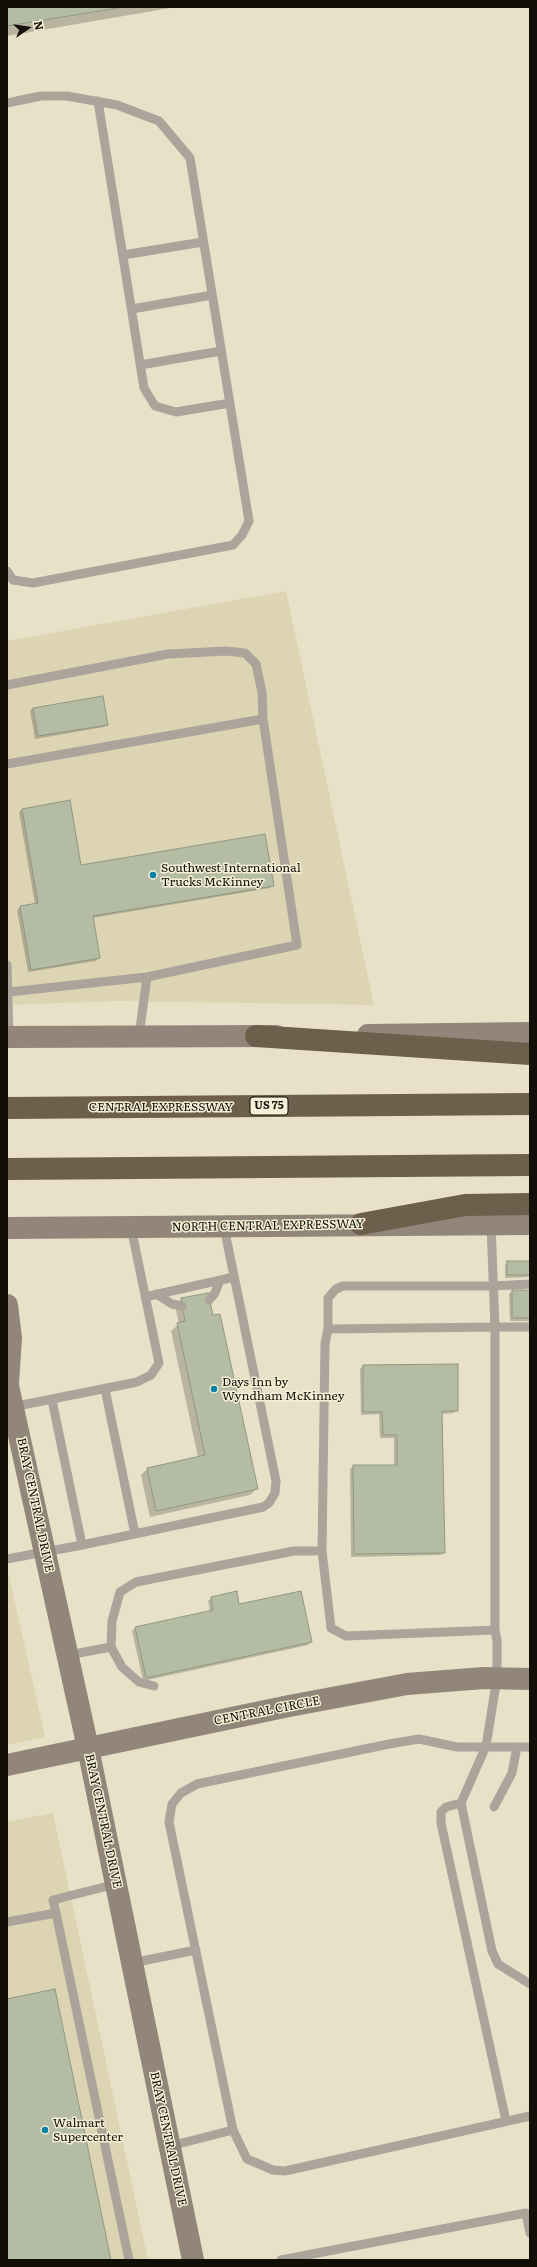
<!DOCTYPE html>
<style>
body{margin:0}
#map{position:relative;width:537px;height:2267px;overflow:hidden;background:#e8e1c8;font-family:Literata,serif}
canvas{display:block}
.frame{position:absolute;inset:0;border:8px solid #110f07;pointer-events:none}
.north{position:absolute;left:8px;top:8px;width:40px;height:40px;-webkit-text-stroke:3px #f5efd5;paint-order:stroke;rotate:77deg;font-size:11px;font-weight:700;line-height:16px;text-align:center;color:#110f07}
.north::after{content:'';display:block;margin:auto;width:14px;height:18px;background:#110f07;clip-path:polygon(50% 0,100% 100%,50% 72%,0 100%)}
</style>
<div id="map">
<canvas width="537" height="2267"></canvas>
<div class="frame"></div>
<div class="north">N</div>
</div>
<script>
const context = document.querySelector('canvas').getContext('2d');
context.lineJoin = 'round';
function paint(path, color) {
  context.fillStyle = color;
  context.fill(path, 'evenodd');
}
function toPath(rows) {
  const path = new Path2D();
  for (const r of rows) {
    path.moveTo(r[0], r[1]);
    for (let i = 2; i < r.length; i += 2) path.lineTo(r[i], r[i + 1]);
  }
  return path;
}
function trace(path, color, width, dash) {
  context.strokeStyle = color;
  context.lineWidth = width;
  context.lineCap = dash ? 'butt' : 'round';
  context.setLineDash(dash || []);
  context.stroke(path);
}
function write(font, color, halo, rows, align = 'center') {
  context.font = font + ' Literata,serif';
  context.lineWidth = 3;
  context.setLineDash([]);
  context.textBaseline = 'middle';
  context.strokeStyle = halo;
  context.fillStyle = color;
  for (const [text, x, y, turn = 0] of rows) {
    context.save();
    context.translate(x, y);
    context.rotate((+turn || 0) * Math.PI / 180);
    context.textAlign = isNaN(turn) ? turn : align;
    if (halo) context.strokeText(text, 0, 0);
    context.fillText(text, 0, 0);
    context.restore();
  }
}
const built = toPath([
 [286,591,374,1005,119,1001,7,1005,7,641],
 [7,1567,45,1737,7,1745],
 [53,1813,148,2260,7,2260,7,1822]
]);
const shadow = toPath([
 [7,7,176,7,7,36],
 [33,708,107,724,104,727,35,739,30,711],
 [22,809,81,866,273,885,270,888,92,918,99,958,96,961,28,972,17,910,20,907,35,904,19,812],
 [508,1262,530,1262,530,1277,505,1278,505,1265],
 [512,1291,530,1291,530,1321,510,1321,509,1294],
 [207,1294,257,1488,250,1495,150,1517,141,1475,147,1469,198,1457,171,1331,179,1324,175,1306,181,1299],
 [363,1366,457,1410,454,1413,442,1414,444,1552,441,1555,351,1557,350,1469,353,1466,394,1466,394,1438,380,1438,379,1414,361,1415,360,1369],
 [301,1592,311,1642,308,1645,143,1681,132,1631,135,1628,210,1612,208,1601,211,1598,236,1593,238,1606]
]);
const building = toPath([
 [7,7,124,7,7,26,7,7],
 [103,696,108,725,38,736,33,708,103,696],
 [70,800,81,865,265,834,274,886,93,916,100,958,31,970,20,906,38,903,22,809,70,800],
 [507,1261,530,1261,530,1275,507,1275,507,1261],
 [512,1290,530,1290,530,1318,512,1318,512,1290],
 [208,1293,213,1315,220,1314,258,1489,156,1511,147,1468,205,1455,177,1323,185,1321,181,1298,208,1293],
 [458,1364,458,1411,442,1411,445,1553,354,1554,353,1465,397,1465,397,1435,383,1435,382,1412,363,1412,363,1365,458,1364],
 [237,1591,239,1604,301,1591,312,1642,146,1678,135,1627,213,1610,211,1597,237,1591],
 [55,1989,111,2260,7,2260,7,1999,55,1989]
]);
const lane = toPath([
 [98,101,144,388,155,406,176,412,230,403],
 [7,103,41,96,67,96,117,105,159,121,190,158,249,521,242,535,233,545,33,583,13,580,7,571],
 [123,255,203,242],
 [132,309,212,295],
 [140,365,221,351],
 [7,685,168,654,226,651,245,653,256,664,262,692,263,719],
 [7,764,263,719,297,945,147,977,139,1036],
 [7,965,9,1037],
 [9,992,147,977],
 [491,1224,495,1327,328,1329,325,1344,322,1551,331,1628,346,1636,495,1630,497,1640,497,1678,486,1746,461,1803,492,1951,498,1964,530,1984],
 [156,1294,172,1304,182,1306],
 [145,1297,234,1277],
 [209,1300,215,1293,220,1280],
 [328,1329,328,1298,336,1289,343,1286,493,1286,530,1284],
 [105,1389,135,1534],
 [52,1400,82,1545],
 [12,1407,137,1382,151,1375,159,1363,131,1227],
 [7,1559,82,1545,263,1507,269,1503,275,1493,276,1481,224,1227],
 [495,1630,495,1327,530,1327],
 [111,1647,122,1667,139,1682,154,1686],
 [68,1655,111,1647,112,1621,120,1592,136,1582,294,1551,322,1551],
 [530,1747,457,1747,419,1739,389,1744,197,1784,181,1793,172,1804,169,1822,233,2130,247,2159,273,2170,285,2171,530,2116],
 [461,1803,446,1807,441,1812,441,1823,506,2121],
 [494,1807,512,1773,517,1747],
 [56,1913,129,2260],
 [7,1922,56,1913,53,1900,116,1884],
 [132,1963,196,1950],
 [170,2146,233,2130],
 [281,2260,526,2213,530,2233]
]);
const secondary = toPath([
 [368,1035,530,1033],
 [7,1037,276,1036],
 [7,1228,530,1224],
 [7,1305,11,1338,8,1383],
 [7,1381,88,1748,193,2260],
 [7,1765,289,1706,407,1684,484,1678,530,1679]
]);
const highway = toPath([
 [256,1036,530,1054],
 [7,1108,530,1104],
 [7,1169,530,1165],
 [361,1224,465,1205,530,1204]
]);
const markers = [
 [153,875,4,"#0481a6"],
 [214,1389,4,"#0481a6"],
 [45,2130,4,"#0481a6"]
];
const shields = [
 [269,1106,38]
];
const shieldNames = [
 ["US 75",269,1106]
];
const poiNames = [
 ["Southwest International",161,868],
 ["Trucks McKinney",161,882],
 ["Days Inn by",222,1382],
 ["Wyndham McKinney",222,1396],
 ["Walmart",53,2123],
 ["Supercenter",53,2137]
];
const streetNames = [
 ["CENTRAL EXPRESSWAY",161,1107],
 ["NORTH CENTRAL EXPRESSWAY",268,1226,-1],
 ["BRAY CENTRAL DRIVE",35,1505,78],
 ["CENTRAL CIRCLE",267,1711,-11],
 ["BRAY CENTRAL DRIVE",103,1821,78],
 ["BRAY CENTRAL DRIVE",168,2139,78]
];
paint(built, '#ddd4b4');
paint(shadow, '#0003');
paint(building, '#b4bca4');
trace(building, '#909880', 1);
trace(lane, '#aca39b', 9);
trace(secondary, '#918679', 22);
trace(highway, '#6e5e4c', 22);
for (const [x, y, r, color] of markers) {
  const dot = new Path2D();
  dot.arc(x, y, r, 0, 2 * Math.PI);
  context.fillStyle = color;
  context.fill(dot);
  trace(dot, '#f5efd5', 1.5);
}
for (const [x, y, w] of shields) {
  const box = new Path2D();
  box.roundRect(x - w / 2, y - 9, w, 18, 3);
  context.fillStyle = '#f5efd5';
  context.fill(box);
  trace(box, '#110f07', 1);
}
write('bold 11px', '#110f07', null, shieldNames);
write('12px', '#110f07', '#f5efd5', poiNames, 'left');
write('12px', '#110f07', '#f5efd5', streetNames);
</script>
